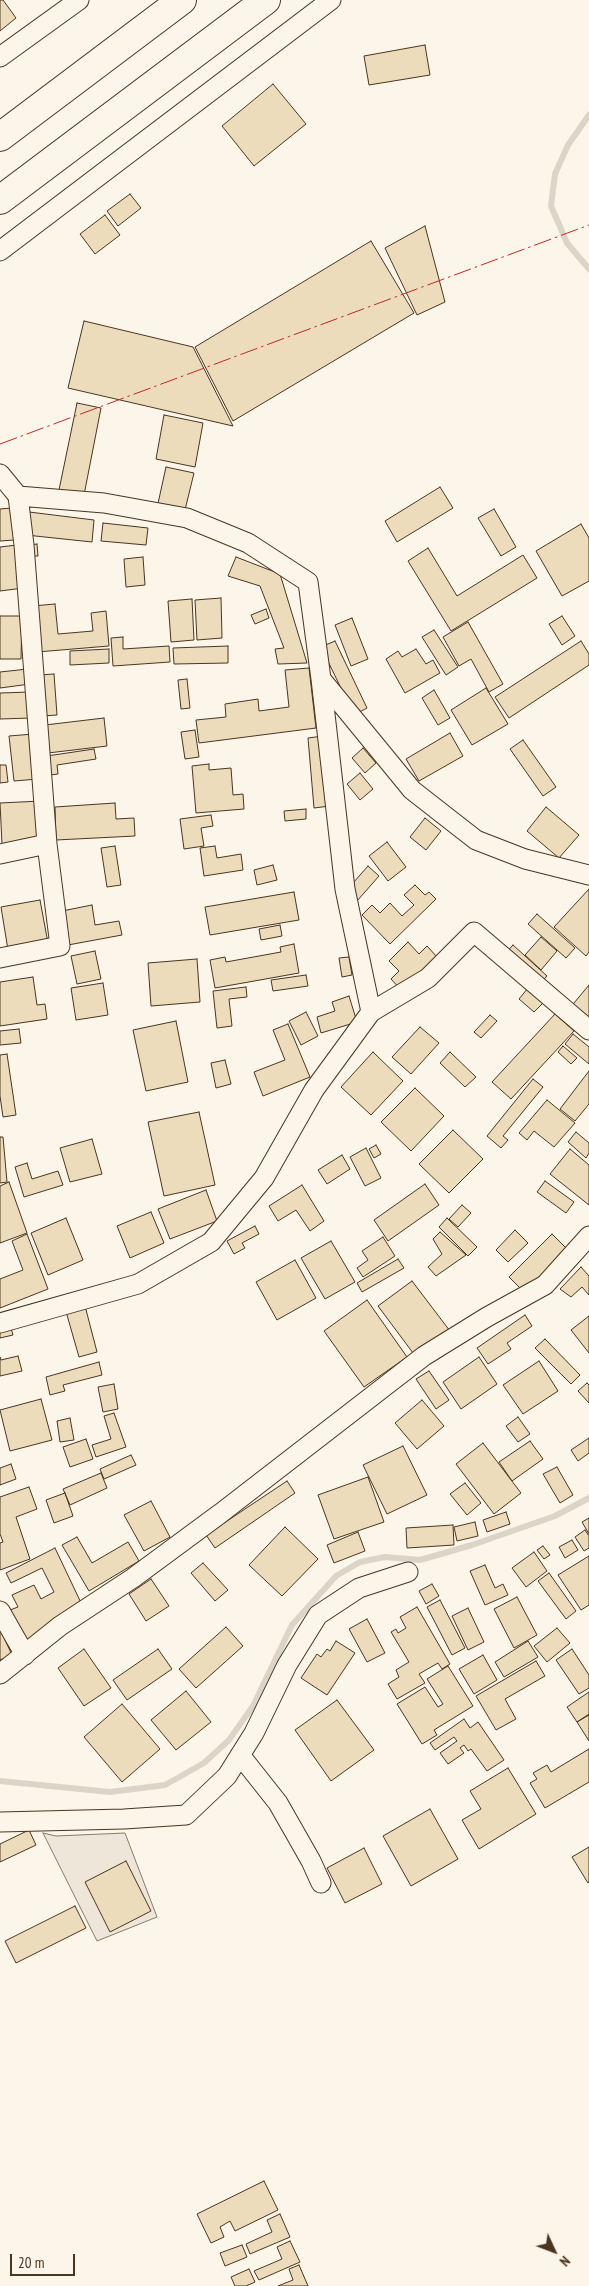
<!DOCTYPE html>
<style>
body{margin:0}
#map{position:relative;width:589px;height:2286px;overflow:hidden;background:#fbf6e9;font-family:"PT Sans Narrow",sans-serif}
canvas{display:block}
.north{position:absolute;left:529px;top:2226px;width:50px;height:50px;-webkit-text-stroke:4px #fbf6e9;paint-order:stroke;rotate:133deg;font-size:14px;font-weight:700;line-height:20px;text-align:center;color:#4a3520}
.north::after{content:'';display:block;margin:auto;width:18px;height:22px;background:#4a3520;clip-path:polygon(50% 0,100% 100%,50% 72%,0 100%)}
.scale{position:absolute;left:10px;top:2254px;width:65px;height:22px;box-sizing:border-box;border:2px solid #4a3520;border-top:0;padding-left:6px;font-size:15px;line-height:18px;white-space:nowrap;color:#4a3520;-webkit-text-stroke:4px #fbf6e9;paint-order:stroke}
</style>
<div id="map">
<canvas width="589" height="2286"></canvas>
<div class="north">N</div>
<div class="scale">20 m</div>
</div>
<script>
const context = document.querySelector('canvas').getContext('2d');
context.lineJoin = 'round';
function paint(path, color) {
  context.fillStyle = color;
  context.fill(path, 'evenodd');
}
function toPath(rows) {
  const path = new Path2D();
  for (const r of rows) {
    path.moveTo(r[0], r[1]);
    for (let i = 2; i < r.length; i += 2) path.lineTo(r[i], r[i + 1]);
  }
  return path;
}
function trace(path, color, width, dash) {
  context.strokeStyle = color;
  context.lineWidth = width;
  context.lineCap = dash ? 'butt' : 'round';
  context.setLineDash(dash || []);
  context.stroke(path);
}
const green = toPath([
 [43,1833,56,1836,125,1833,157,1917,97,1941,43,1833]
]);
const stream = toPath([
 [589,115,568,145,555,174,551,206,567,243,589,269],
 [0,1781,110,1792,165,1785,204,1763,229,1740,253,1706,292,1625,336,1576,360,1562,385,1557,420,1560,472,1545,555,1516,589,1498]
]);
const building = toPath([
 [0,0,3,0,16,18,0,31,0,0],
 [425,45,430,75,369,85,364,56,425,45],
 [273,84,306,124,254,166,222,126,273,84],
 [130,194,141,208,118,226,107,211,130,194],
 [105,215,120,235,95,254,80,234,105,215],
 [425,226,445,302,417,315,385,248,425,226],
 [371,241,414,313,233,421,195,347,371,241],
 [84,321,193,347,233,426,68,388,84,321],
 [77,403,101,408,84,495,59,490,77,403],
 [164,415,203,423,195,467,156,459,164,415],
 [166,467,194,473,184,514,157,508,166,467],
 [440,487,453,508,397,542,385,521,440,487],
 [12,508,14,540,0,541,0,509,12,508],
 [494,509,516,547,501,556,478,518,494,509],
 [29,512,94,520,92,542,26,535,29,512],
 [103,523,148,528,146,545,101,541,103,523],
 [581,524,589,538,589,581,562,596,536,551,581,524],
 [37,544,38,556,30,556,30,545,37,544],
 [17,545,23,588,0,591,0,547,17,545],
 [428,548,457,596,523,555,537,578,451,631,408,561,428,548],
 [143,557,145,585,126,587,124,559,143,557],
 [236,557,280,574,307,663,278,664,275,649,284,648,260,586,228,576,236,557],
 [221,598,222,638,197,640,195,600,221,598],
 [192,599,194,640,171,642,168,601,192,599],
 [55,604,58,634,93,631,91,613,106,611,109,646,37,652,33,606,55,604],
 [266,609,269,618,255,624,251,615,266,609],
 [0,616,22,616,21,659,0,659,0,616],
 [562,616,575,636,562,645,549,624,562,616],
 [352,618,368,659,351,666,335,625,352,618],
 [468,622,503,684,489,692,471,659,459,666,443,637,468,622],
 [434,630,458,667,446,675,422,637,434,630],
 [123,637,123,649,169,646,170,662,113,666,111,638,123,637],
 [335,641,367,708,354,715,321,647,335,641],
 [581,641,589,654,589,665,509,718,495,697,581,641],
 [228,646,228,663,174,664,173,648,228,646],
 [109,649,109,663,70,665,70,651,109,649],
 [416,649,426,664,433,660,440,673,405,693,386,659,398,651,402,657,416,649],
 [309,668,316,728,199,743,196,720,226,717,225,704,258,699,259,711,289,707,285,670,309,668],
 [28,669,30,684,0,688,0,672,28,669],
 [54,674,57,715,42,716,39,675,54,674],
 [187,679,190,708,181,709,178,680,187,679],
 [486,688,508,724,472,745,451,710,486,688],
 [434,690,450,718,438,725,422,698,434,690],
 [30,692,31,718,0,719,0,693,30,692],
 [104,718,107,746,48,753,45,725,104,718],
 [195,730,199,757,185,759,181,732,195,730],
 [450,733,463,756,419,781,406,759,450,733],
 [34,734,38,779,14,781,9,736,34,734],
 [323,736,330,806,314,808,308,738,323,736],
 [523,740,556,787,543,796,510,749,523,740],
 [363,748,376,763,365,773,352,758,363,748],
 [94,749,96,759,57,765,58,774,50,775,47,756,94,749],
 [209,764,209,770,231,768,233,795,243,794,244,809,196,813,192,766,209,764],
 [0,765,6,765,8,782,0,783,0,765],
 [360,773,373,789,360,800,347,784,360,773],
 [41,801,43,842,2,844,0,803,41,801],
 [115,803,116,819,134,818,135,836,56,840,55,807,115,803],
 [546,807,579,835,559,858,527,831,546,807],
 [306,809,306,819,285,821,284,811,306,809],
 [211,815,213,826,201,828,204,846,184,849,180,819,211,815],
 [425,818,441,831,426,850,410,837,425,818],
 [387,842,406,867,388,881,369,856,387,842],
 [115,846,121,885,107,887,101,848,115,846],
 [215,846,217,858,241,854,243,870,204,876,200,848,215,846],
 [273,865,277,880,257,885,254,870,273,865],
 [368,866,379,876,357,901,346,891,368,866],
 [415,885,425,895,429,892,436,899,390,944,362,915,372,905,380,913,390,903,402,916,414,905,404,895,415,885],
 [589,889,589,952,586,956,554,927,589,889],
 [294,892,299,920,210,935,205,907,294,892],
 [40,900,48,943,8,950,1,907,40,900],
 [92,905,95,925,119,921,122,935,68,945,62,911,92,905],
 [537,914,575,948,566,958,528,924,537,914],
 [280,925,282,936,261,940,259,929,280,925],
 [541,937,557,951,541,970,525,955,541,937],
 [408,942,419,954,427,946,437,957,402,991,391,979,399,971,389,961,408,942],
 [294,944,299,973,215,988,210,960,225,957,226,962,281,952,280,947,294,944],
 [513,945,547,976,538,986,504,955,513,945],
 [95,951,101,979,77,984,71,956,95,951],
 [349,957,352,975,342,977,339,958,349,957],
 [197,959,200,1002,151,1006,148,963,197,959],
 [306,975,308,986,273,991,271,980,306,975],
 [33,977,37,1005,45,1004,47,1019,0,1026,0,982,33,977],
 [103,983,108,1015,76,1020,71,988,103,983],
 [589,985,589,1026,569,1009,589,985],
 [246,987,247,997,229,999,232,1026,217,1028,213,991,246,987],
 [528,988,544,1002,534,1012,519,999,528,988],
 [349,996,357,1022,321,1033,317,1017,335,1011,332,1002,349,996],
 [306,1012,318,1036,301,1045,289,1021,306,1012],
 [555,1014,574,1031,511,1099,492,1082,555,1014],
 [490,1015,497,1021,481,1038,474,1032,490,1015],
 [176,1021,188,1082,146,1091,133,1030,176,1021],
 [288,1024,310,1077,263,1096,254,1072,285,1060,273,1030,288,1024],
 [420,1027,439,1043,411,1074,392,1057,420,1027],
 [19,1029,21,1043,0,1045,0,1031,19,1029],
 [573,1034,589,1047,589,1064,565,1044,573,1034],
 [563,1046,577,1058,571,1064,558,1052,563,1046],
 [373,1052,403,1081,371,1115,341,1087,373,1052],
 [450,1052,476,1077,465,1087,440,1063,450,1052],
 [7,1054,16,1115,3,1117,0,1096,0,1055,7,1054],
 [225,1060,231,1084,216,1088,211,1063,225,1060],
 [589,1071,589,1104,575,1121,560,1109,589,1071],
 [533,1079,543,1087,503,1136,508,1140,501,1148,487,1136,533,1079],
 [415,1088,444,1116,411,1151,381,1122,415,1088],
 [547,1100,575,1123,554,1147,534,1131,527,1140,519,1133,547,1100],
 [199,1112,215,1185,164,1196,148,1122,199,1112],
 [453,1130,483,1159,449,1193,419,1164,453,1130],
 [576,1132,589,1143,589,1153,586,1158,568,1142,576,1132],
 [0,1137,3,1137,7,1182,0,1183,0,1137],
 [92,1139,102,1174,70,1182,60,1148,92,1139],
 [376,1145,381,1154,374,1158,369,1149,376,1145],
 [366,1148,381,1178,365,1186,350,1157,366,1148],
 [570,1149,589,1165,589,1205,550,1174,570,1149],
 [342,1155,350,1169,327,1184,318,1170,342,1155],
 [27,1163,32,1179,58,1171,63,1185,24,1197,15,1167,27,1163],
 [545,1181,574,1202,566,1213,537,1192,545,1181],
 [9,1182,27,1233,0,1243,0,1186,9,1182],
 [425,1184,439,1205,388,1241,374,1220,425,1184],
 [302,1185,324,1221,310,1231,296,1210,278,1221,269,1206,302,1185],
 [206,1190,217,1221,170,1239,158,1209,206,1190],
 [462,1205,471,1213,458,1227,449,1219,462,1205],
 [151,1212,164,1243,130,1258,117,1226,151,1212],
 [66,1218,83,1260,48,1275,31,1233,66,1218],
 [447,1218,477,1247,468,1256,439,1227,447,1218],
 [255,1226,259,1234,242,1243,245,1248,234,1254,227,1241,255,1226],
 [515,1230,528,1243,508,1262,496,1250,515,1230],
 [440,1232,466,1255,436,1276,428,1267,442,1254,433,1239,440,1232],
 [27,1234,48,1289,0,1308,0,1279,23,1270,12,1241,27,1234],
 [552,1234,568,1250,524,1292,509,1277,552,1234],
 [383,1237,395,1256,363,1277,357,1268,368,1260,362,1251,383,1237],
 [331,1241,355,1282,325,1299,301,1258,331,1241],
 [398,1259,404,1268,362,1292,357,1283,398,1259],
 [295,1260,316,1298,277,1320,256,1282,295,1260],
 [581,1267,589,1276,589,1295,582,1287,571,1297,560,1289,581,1267],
 [412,1281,450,1331,416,1357,378,1306,412,1281],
 [367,1300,407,1357,364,1387,324,1331,367,1300],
 [84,1302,97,1352,79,1357,65,1308,84,1302],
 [525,1315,532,1326,507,1343,511,1349,488,1364,477,1348,525,1315],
 [589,1316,589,1353,571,1330,589,1316],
 [10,1325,13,1335,0,1338,0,1327,10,1325],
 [545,1339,580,1375,571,1384,535,1348,545,1339],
 [18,1356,22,1371,0,1376,0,1357,1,1360,18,1356],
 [479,1357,497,1384,461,1409,443,1382,479,1357],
 [539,1361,558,1391,523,1414,503,1385,539,1361],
 [99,1362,102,1375,63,1385,65,1391,50,1395,46,1377,99,1362],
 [429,1371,449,1400,436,1409,416,1379,429,1371],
 [587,1383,589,1385,589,1403,578,1391,587,1383],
 [114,1384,118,1409,103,1412,98,1387,114,1384],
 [41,1399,52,1440,10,1451,0,1410,41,1399],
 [422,1400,444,1426,417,1449,395,1423,422,1400],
 [114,1413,126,1447,96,1457,92,1445,111,1439,104,1416,114,1413],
 [518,1417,530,1434,518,1442,506,1426,518,1417],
 [70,1418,74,1440,60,1442,57,1421,70,1418],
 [589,1438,589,1453,578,1461,571,1450,589,1438],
 [86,1439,93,1459,70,1467,63,1447,86,1439],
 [530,1441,543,1459,512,1481,499,1462,530,1441],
 [483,1443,521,1493,494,1514,456,1464,483,1443],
 [403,1446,427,1495,387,1514,363,1465,403,1446],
 [131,1455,136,1465,104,1479,100,1469,131,1455],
 [11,1464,16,1479,0,1485,0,1468,11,1464],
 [557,1467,573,1495,560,1503,543,1474,557,1467],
 [101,1473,107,1488,70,1505,63,1489,101,1473],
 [368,1477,384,1522,334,1539,318,1495,368,1477],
 [287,1481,295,1493,215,1548,206,1535,287,1481],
 [465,1483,481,1503,467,1515,450,1494,465,1483],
 [29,1487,37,1509,16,1517,30,1559,0,1570,0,1543,3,1542,0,1534,0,1497,29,1487],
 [65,1493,73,1516,54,1523,46,1500,65,1493],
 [151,1501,170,1537,144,1551,124,1515,151,1501],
 [506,1512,510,1524,487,1532,483,1520,506,1512],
 [589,1518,589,1534,582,1522,589,1518],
 [475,1522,478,1536,457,1541,454,1527,475,1522],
 [453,1525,454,1545,407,1548,406,1528,453,1525],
 [285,1527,318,1559,282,1596,249,1565,285,1527],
 [585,1530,589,1536,589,1548,584,1551,575,1537,585,1530],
 [358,1532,365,1551,334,1563,327,1545,358,1532],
 [77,1537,92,1563,128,1542,139,1561,89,1591,62,1545,77,1537],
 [572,1540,578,1550,565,1558,559,1547,572,1540],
 [543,1546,550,1555,544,1559,537,1550,543,1546],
 [55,1548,83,1607,26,1641,10,1610,18,1607,12,1595,34,1585,41,1599,54,1592,42,1568,11,1583,6,1573,55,1548],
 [534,1552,547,1571,526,1587,512,1568,534,1552],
 [589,1556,589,1605,581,1610,558,1575,589,1556],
 [203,1563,228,1590,215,1601,191,1573,203,1563],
 [485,1565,495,1588,503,1584,508,1595,485,1605,470,1571,485,1565],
 [549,1573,576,1611,566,1619,538,1581,549,1573],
 [151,1579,169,1606,146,1621,129,1594,151,1579],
 [432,1584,439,1596,426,1604,419,1591,432,1584],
 [517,1597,537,1635,514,1648,494,1609,517,1597],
 [440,1600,465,1648,452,1655,427,1607,440,1600],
 [417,1607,450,1664,442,1669,438,1663,419,1674,425,1683,397,1699,388,1684,399,1677,396,1670,409,1662,391,1632,396,1629,398,1633,406,1628,400,1617,417,1607],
 [468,1608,484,1642,468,1650,452,1616,468,1608],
 [367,1619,385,1653,367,1662,349,1629,367,1619],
 [226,1627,243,1646,196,1688,179,1669,226,1627],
 [557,1628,570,1643,547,1662,534,1646,557,1628],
 [0,1629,12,1655,0,1660,0,1629],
 [336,1641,355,1653,327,1695,301,1678,317,1654,321,1657,327,1649,330,1651,336,1641],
 [528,1641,538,1657,504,1677,495,1662,528,1641],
 [84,1649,111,1688,84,1706,58,1668,84,1649],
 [158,1649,172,1669,127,1700,113,1680,158,1649],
 [572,1649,589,1675,589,1688,579,1694,556,1660,572,1649],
 [483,1655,497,1680,474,1694,459,1669,483,1655],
 [536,1661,545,1676,505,1699,516,1719,496,1730,476,1696,536,1661],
 [448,1666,473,1706,434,1730,437,1735,422,1744,397,1704,425,1687,438,1707,443,1704,427,1679,448,1666],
 [186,1691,211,1722,176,1750,151,1720,186,1691],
 [589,1692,589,1714,577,1722,567,1707,589,1692],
 [337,1700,374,1750,331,1781,295,1730,337,1700],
 [122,1704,160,1749,122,1782,84,1737,122,1704],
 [589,1715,589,1741,577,1722,589,1715],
 [464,1719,470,1728,478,1722,504,1760,487,1771,471,1749,468,1751,464,1745,460,1748,464,1753,448,1764,440,1753,457,1741,454,1737,435,1750,430,1743,464,1719],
 [589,1749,589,1782,545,1808,530,1783,537,1779,533,1773,547,1765,551,1772,589,1749],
 [508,1768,536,1814,479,1849,462,1820,481,1809,470,1791,508,1768],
 [430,1809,458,1859,411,1886,383,1836,430,1809],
 [29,1830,36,1845,0,1862,0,1844,29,1830],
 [589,1847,589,1882,588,1883,572,1857,589,1847],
 [364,1848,382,1884,345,1903,327,1868,364,1848],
 [126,1861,151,1911,110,1932,85,1882,126,1861],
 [75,1906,86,1928,16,1963,5,1941,75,1906],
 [264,2181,278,2210,235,2231,230,2221,220,2227,224,2237,211,2243,197,2214,264,2181],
 [280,2214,290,2237,250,2254,246,2244,272,2232,267,2220,280,2214],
 [290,2241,300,2262,259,2280,254,2271,282,2259,277,2247,290,2241],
 [242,2245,247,2257,225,2266,220,2253,242,2245],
 [299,2265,308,2286,278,2286,293,2280,289,2269,299,2265],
 [249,2269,255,2282,246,2286,235,2286,231,2277,249,2269]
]);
const street = toPath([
 [0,57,79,0],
 [0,251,331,0],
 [0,474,18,496,104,503,187,518,248,543,308,582,321,679,412,790,476,840,525,859,589,875],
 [0,854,47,844],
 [0,958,60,946,47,844,24,545,18,496],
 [371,1012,428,978,474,932,589,1030],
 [0,1323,138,1284,211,1242,264,1178,314,1090,371,1012,345,889,321,679],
 [0,1611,25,1655],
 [0,1674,60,1626,133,1578,221,1513,424,1356,487,1317,545,1285,589,1236],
 [240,1755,278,1803,311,1861,321,1883],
 [0,1822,124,1819,186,1815,227,1776,254,1733,287,1665,318,1615,359,1588,408,1572]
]);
const secondary = toPath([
 [0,137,182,0],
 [0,200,266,0]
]);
const power = toPath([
 [0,444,589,225]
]);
paint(green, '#ede6d9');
trace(green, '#887966', 1);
trace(stream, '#dcd4c6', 6);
paint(building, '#ecdcbc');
trace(building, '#4a3520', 1);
trace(street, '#4a3520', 21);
trace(secondary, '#4a3520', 30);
trace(street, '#fbf6e9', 19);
trace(secondary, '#fbf6e9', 28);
trace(power, '#c62828', 1, [18, 4, 2.5, 4]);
</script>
